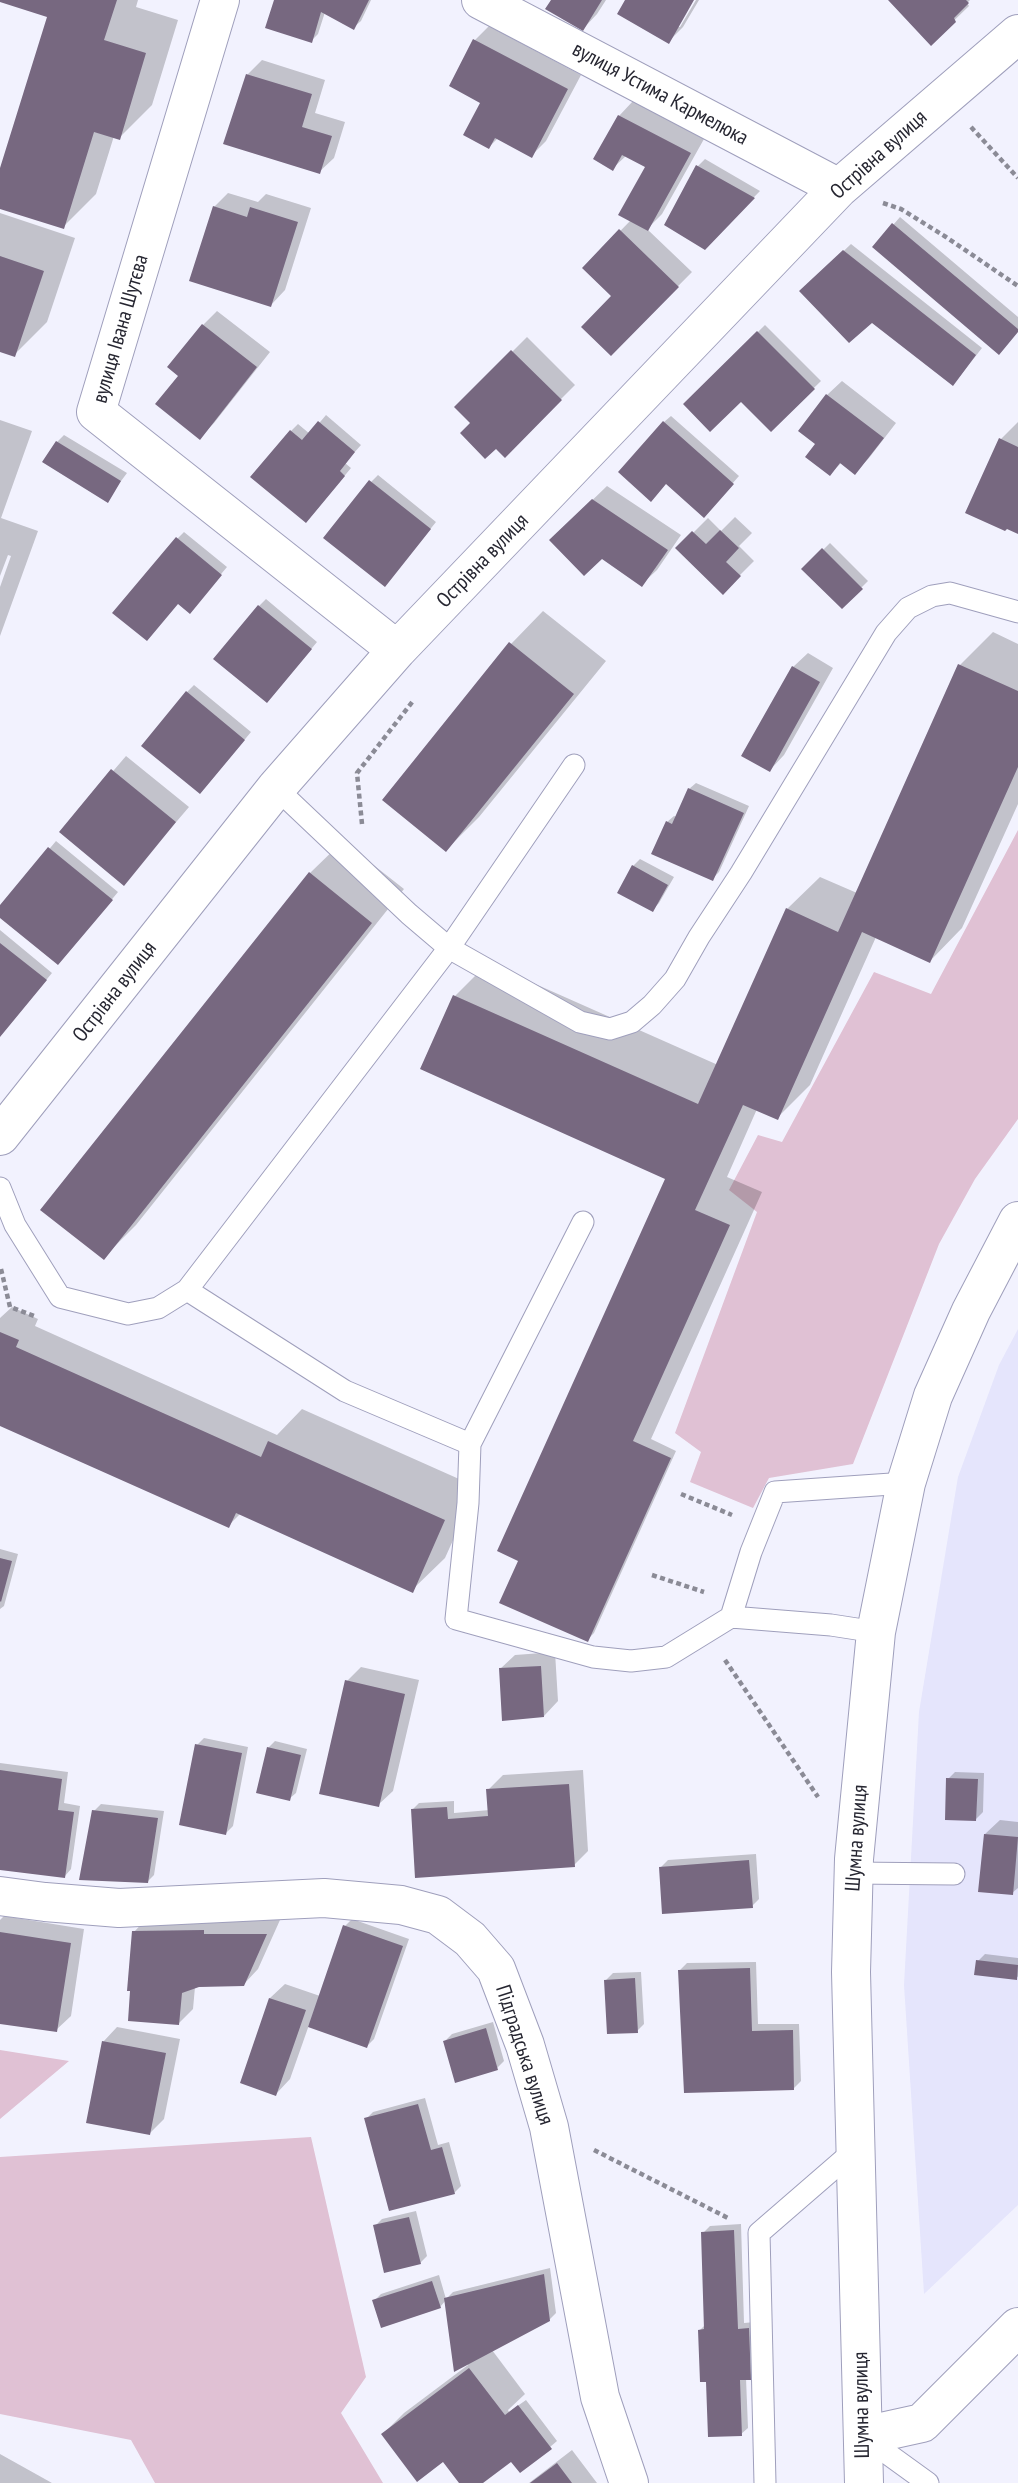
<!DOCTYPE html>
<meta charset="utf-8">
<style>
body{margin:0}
canvas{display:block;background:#f2f2fe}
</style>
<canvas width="1018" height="2483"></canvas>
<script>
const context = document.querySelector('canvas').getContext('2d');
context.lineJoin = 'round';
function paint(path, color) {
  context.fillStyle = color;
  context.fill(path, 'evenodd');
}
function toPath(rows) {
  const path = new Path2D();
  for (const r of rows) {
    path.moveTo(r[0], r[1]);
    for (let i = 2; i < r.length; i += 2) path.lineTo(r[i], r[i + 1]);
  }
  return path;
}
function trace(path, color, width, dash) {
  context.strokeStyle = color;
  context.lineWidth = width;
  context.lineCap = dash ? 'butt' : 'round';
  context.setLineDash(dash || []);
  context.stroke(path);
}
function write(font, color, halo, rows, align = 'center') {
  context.font = font + ' "PT Sans Narrow",sans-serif';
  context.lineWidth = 7;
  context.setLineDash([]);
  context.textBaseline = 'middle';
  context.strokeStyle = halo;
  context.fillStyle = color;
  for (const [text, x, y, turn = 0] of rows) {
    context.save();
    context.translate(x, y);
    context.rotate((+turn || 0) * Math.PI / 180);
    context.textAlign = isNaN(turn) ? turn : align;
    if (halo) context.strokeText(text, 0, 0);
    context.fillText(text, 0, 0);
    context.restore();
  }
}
const built = toPath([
 [1018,1329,1018,2205,924,2294,904,1985,919,1712,958,1477,999,1365]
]);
const green = toPath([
 [1018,830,1018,1119,975,1179,939,1244,853,1464,769,1478,753,1508,690,1482,701,1452,675,1433,757,1212,729,1190,758,1135,782,1142,874,972,931,994],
 [0,2050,69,2061,0,2119],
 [311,2137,366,2377,341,2413,383,2483,155,2483,131,2440,0,2414,0,2157]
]);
const shadow = toPath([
 [0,0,138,0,136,7,178,20,152,105,119,138,114,136,96,194,63,227,0,207,0,174,49,16],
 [276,0,371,0,361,21,354,27,325,12,318,34,311,41],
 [553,0,606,0,597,14,583,29],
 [627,0,692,0,676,27,680,27,696,0,699,0,683,27,668,42],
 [890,0,970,0,967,3,969,6,931,43],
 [489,26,581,75,546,141,531,156,498,138,489,147,474,41],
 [262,60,325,80,315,113,345,122,334,158,319,172,247,75],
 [633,101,704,139,662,214,647,229,692,272,611,354,614,296,584,268,631,220,648,167,627,155,613,168,619,116],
 [705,159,760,191,705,247,666,225,698,166],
 [228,193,258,202,266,194,311,208,285,290,271,305,214,207],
 [0,213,75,238,47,322,14,355,0,350],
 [900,217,1018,317,1018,331,874,247],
 [851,244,982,348,960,376,872,321,802,291],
 [217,311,270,352,214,423,200,437,180,376,203,325],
 [765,325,821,381,771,430,741,399,685,404],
 [527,337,575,385,505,455,457,407],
 [842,381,896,423,869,458,855,473,842,462,830,474,817,444,800,430,827,395],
 [326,415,361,445,345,463,351,468,313,514,291,431,298,424,310,434],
 [671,416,739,476,710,509,664,422],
 [0,420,32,431,1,518,38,531,0,636,0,587,11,556,8,555,0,576],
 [1018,422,1018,532,1001,439],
 [64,435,127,473,107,500,57,442],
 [378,475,436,522,391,578,371,482],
 [607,486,681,535,657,570,642,584,601,557,551,540],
 [735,517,752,533,739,546,754,561,723,592,678,548,708,518,721,531],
 [184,532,227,567,196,604,177,539],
 [830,543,868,581,842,607,804,569],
 [266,599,317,642,274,694,259,606],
 [543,611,606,661,479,817,446,850,511,644],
 [993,632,1018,644,1018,804,962,928,930,961,876,937,810,1085,777,1118,757,1109,727,1177,762,1192,651,1439,676,1451,594,1633,587,1640,520,1562,667,1178,422,1068,455,996,488,963,718,1065,787,909,820,877,857,893,960,665],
 [808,653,833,668,784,755,770,770,793,667],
 [194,685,251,732,207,785,187,692],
 [126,756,189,807,124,883,61,832],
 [696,783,749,806,719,872,712,879,667,822,674,816,677,817,689,789],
 [56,841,118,892,65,956,0,916,0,908],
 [343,841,404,889,136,1225,104,1257,310,873],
 [640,859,674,877,659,903,652,910,633,866],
 [0,930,52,973,0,1036],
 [12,1307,38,1319,35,1326,277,1435,302,1409,477,1487,445,1558,412,1590,241,1513,228,1526,0,1424,0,1318],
 [0,1549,18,1554,4,1606,0,1609],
 [555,1652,558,1701,544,1716,500,1669,515,1655],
 [361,1667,419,1680,393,1791,378,1805,347,1681],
 [204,1738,248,1747,233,1826,226,1833,197,1745],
 [275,1741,307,1749,296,1793,289,1799,268,1748],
 [0,1763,68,1772,64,1803,80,1806,71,1869,65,1876,0,1868],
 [583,1770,588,1851,574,1865,412,1810,419,1803,454,1801,454,1813,490,1810,488,1790,503,1775],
 [955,1772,984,1773,983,1812,976,1819,948,1779],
 [101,1804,164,1811,154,1875,147,1882,94,1811],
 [1000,1820,1018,1822,1018,1888,1012,1893,985,1834],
 [756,1854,759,1899,752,1906,661,1867,668,1860],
 [4,1916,84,1929,71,2016,56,2030,0,2022,0,1920],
 [148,1917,218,1920,280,1920,258,1969,244,1984,195,1987,193,2009,179,2023,134,1932],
 [352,1919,409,1939,374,2039,367,2046,309,2025,290,2079,276,2094,270,1998,285,1984,320,1996,345,1926],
 [985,1954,1018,1958,1018,1977,978,1961],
 [756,1962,758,2024,799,2024,801,2081,794,2088,680,1970,687,1963],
 [641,1972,644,2024,637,2031,606,1980,613,1973],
 [493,2022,504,2061,497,2068,445,2041,452,2034],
 [117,2027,180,2039,164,2119,150,2133,103,2042],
 [425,2098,438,2145,449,2142,461,2186,454,2193,366,2119,373,2112],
 [416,2211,427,2256,420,2263,375,2226,382,2219],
 [741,2224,744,2323,755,2322,757,2371,750,2378,746,2378,748,2428,741,2434,707,2380,699,2331,706,2324,703,2233,710,2226],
 [550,2268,556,2313,549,2320,492,2350,525,2394,508,2410,509,2412,526,2400,557,2441,550,2447,512,2459,480,2483,461,2483,444,2460,383,2434,404,2413,468,2365,446,2300,440,2307,374,2301,381,2294,439,2275,446,2299,453,2292],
 [572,2450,597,2483,529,2483],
 [0,2454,52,2483,0,2483]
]);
const building = toPath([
 [0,0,117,0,104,40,146,53,120,140,94,132,64,229,0,209,0,168,47,17,0,2],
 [274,0,369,0,354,30,321,12,312,43,265,28],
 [551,0,602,0,583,31,545,9],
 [625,0,694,0,669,44,617,14],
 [888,0,966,0,969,3,954,18,956,22,931,46],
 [473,39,568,89,532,158,495,138,489,149,463,135,480,103,449,86],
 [246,74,312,94,302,127,332,136,320,174,223,144],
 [618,115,691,153,648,231,618,215,645,167,622,155,613,171,593,159],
 [696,165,755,198,705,250,664,225],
 [213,206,247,217,250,207,298,222,271,307,189,281],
 [892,223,1018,329,1018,332,999,355,872,247],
 [619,229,679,287,611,356,581,327,611,296,582,268],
 [843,250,976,355,953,386,872,323,849,343,799,291],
 [0,256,44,271,15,357,0,352],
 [202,324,257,367,200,440,155,404,178,376,167,367],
 [757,331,815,389,771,432,741,402,710,432,683,404],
 [511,350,562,400,505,458,496,449,485,459,460,433,470,423,454,407],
 [826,394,884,438,855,475,840,463,830,476,805,457,815,444,798,431],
 [318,421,355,452,340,471,345,476,306,523,250,477,290,430,302,440],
 [663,421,734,484,704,518,666,484,651,502,618,472],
 [999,438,1018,447,1018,534,1007,529,1005,531,965,513],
 [56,441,121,481,108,503,42,462],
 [369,480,431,529,385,587,323,538],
 [592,499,668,550,642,587,602,559,584,576,549,540],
 [720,530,739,548,726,562,741,576,723,595,675,548,692,531,706,544],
 [176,537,222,575,190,614,178,604,147,641,112,613],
 [822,548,863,589,842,609,801,569],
 [258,605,312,649,267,703,213,659],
 [509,642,574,694,446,852,382,800],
 [958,664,1018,691,1018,767,930,963,862,932,778,1120,743,1105,695,1210,730,1225,633,1441,671,1458,588,1642,499,1603,518,1561,497,1551,665,1179,420,1069,453,995,698,1104,786,908,838,932],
 [792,666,820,682,770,772,741,756],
 [186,691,245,740,200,794,141,746],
 [111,769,176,822,124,886,59,832],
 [688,788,744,813,713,881,651,854,666,821,672,824],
 [48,847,113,900,58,965,0,918,0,905],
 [632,865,668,885,653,912,617,893],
 [309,872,372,923,104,1260,40,1210],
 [0,943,47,980,0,1037],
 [0,1332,19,1340,16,1347,261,1457,268,1441,445,1520,413,1593,236,1513,229,1528,0,1426],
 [0,1558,12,1561,1,1602,0,1601],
 [541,1666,544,1717,502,1721,499,1668],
 [345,1680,405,1694,379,1807,319,1794],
 [195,1744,242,1753,226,1835,179,1825],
 [267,1747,301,1755,290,1801,256,1793],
 [0,1770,62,1779,58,1810,74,1812,65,1878,0,1870],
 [946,1778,978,1779,976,1821,945,1820],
 [569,1784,575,1867,415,1878,411,1809,447,1807,448,1819,488,1816,486,1789],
 [92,1810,158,1818,148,1883,79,1880],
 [984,1834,1018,1837,1013,1895,978,1892],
 [749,1860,753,1908,662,1914,659,1867],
 [343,1925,403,1946,367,2048,308,2027],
 [204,1930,204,1934,267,1934,244,1986,199,1987,182,1993,179,2025,128,2021,130,1991,127,1991,132,1931],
 [0,1932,71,1943,57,2032,0,2024],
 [976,1960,1018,1965,1017,1980,974,1975],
 [750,1968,752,2031,793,2030,794,2090,684,2093,678,1970],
 [635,1978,638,2033,607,2034,604,1980],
 [269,1998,306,2010,276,2096,240,2083],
 [486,2028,498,2070,455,2083,443,2041],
 [102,2041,166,2053,150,2135,86,2123],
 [418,2104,431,2150,442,2147,455,2194,389,2211,364,2118],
 [409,2217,421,2264,384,2273,373,2225],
 [734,2230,738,2329,749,2328,751,2380,740,2380,742,2436,708,2437,706,2382,700,2382,698,2330,704,2329,701,2232],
 [544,2274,550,2321,454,2372,444,2298],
 [432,2281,441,2308,381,2328,372,2300],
 [469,2368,505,2415,518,2405,552,2449,520,2473,511,2462,483,2483,459,2483,443,2462,417,2482,381,2434],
 [557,2463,572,2483,530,2483]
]);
const path = toPath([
 [971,127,1018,178],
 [883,203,901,209,946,237,1018,286],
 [362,824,357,773,413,701],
 [1,1269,10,1307,34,1316],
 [681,1494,732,1515],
 [652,1575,704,1592],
 [725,1660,818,1797],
 [594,2150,730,2219]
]);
const service = toPath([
 [276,788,409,914,449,948,580,1022,610,1029,632,1022,652,1005,675,979,699,937,741,873,886,633,908,608,932,596,950,593,1018,612],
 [0,1188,15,1225,60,1297,128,1314,158,1308,187,1290,449,948,574,765],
 [583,1222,470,1444,468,1503,456,1619,593,1657,631,1661,666,1657,731,1617],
 [187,1290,345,1391,470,1444],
 [876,1632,831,1625,731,1617,751,1552,775,1492,906,1483],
 [853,1873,954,1874],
 [863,2436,928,2483],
 [765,2483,759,2233,856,2149]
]);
const minor = toPath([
 [220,0,96,412,397,650],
 [481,0,839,188],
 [0,1136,276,788,397,650,839,188,1018,34],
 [0,1896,45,1902,119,1908,324,1898,401,1905,438,1915,470,1939,496,1969,525,2045,549,2127,600,2397,629,2483],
 [863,2436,922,2423,1018,2327]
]);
const secondary = toPath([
 [864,2483,851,1972,854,1859,876,1632,906,1483,933,1396,971,1311,1018,1221]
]);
const streetNames = [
 ["вулиця Устима Кармелюка",660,94,28],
 ["Острівна вулиця",879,155,-42],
 ["вулиця Івана Шутєва",121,329,-74],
 ["Острівна вулиця",483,561,-46],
 ["Острівна вулиця",115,992,-52],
 ["Шумна вулиця",857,1838,-86],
 ["Підградська вулиця",524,2055,72],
 ["Шумна вулиця",862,2405,-91]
];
paint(built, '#e5e5fc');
paint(green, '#e0c1d4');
paint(shadow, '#0003');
paint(building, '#776880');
trace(service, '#9f9fbc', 23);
trace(minor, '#9f9fbc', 40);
trace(secondary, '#9f9fbc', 40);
trace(path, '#8b8b96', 4.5, [5, 3.5]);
trace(service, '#fff', 21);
trace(minor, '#fff', 38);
trace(secondary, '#fff', 38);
write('21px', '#262631', '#fff', streetNames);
</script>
